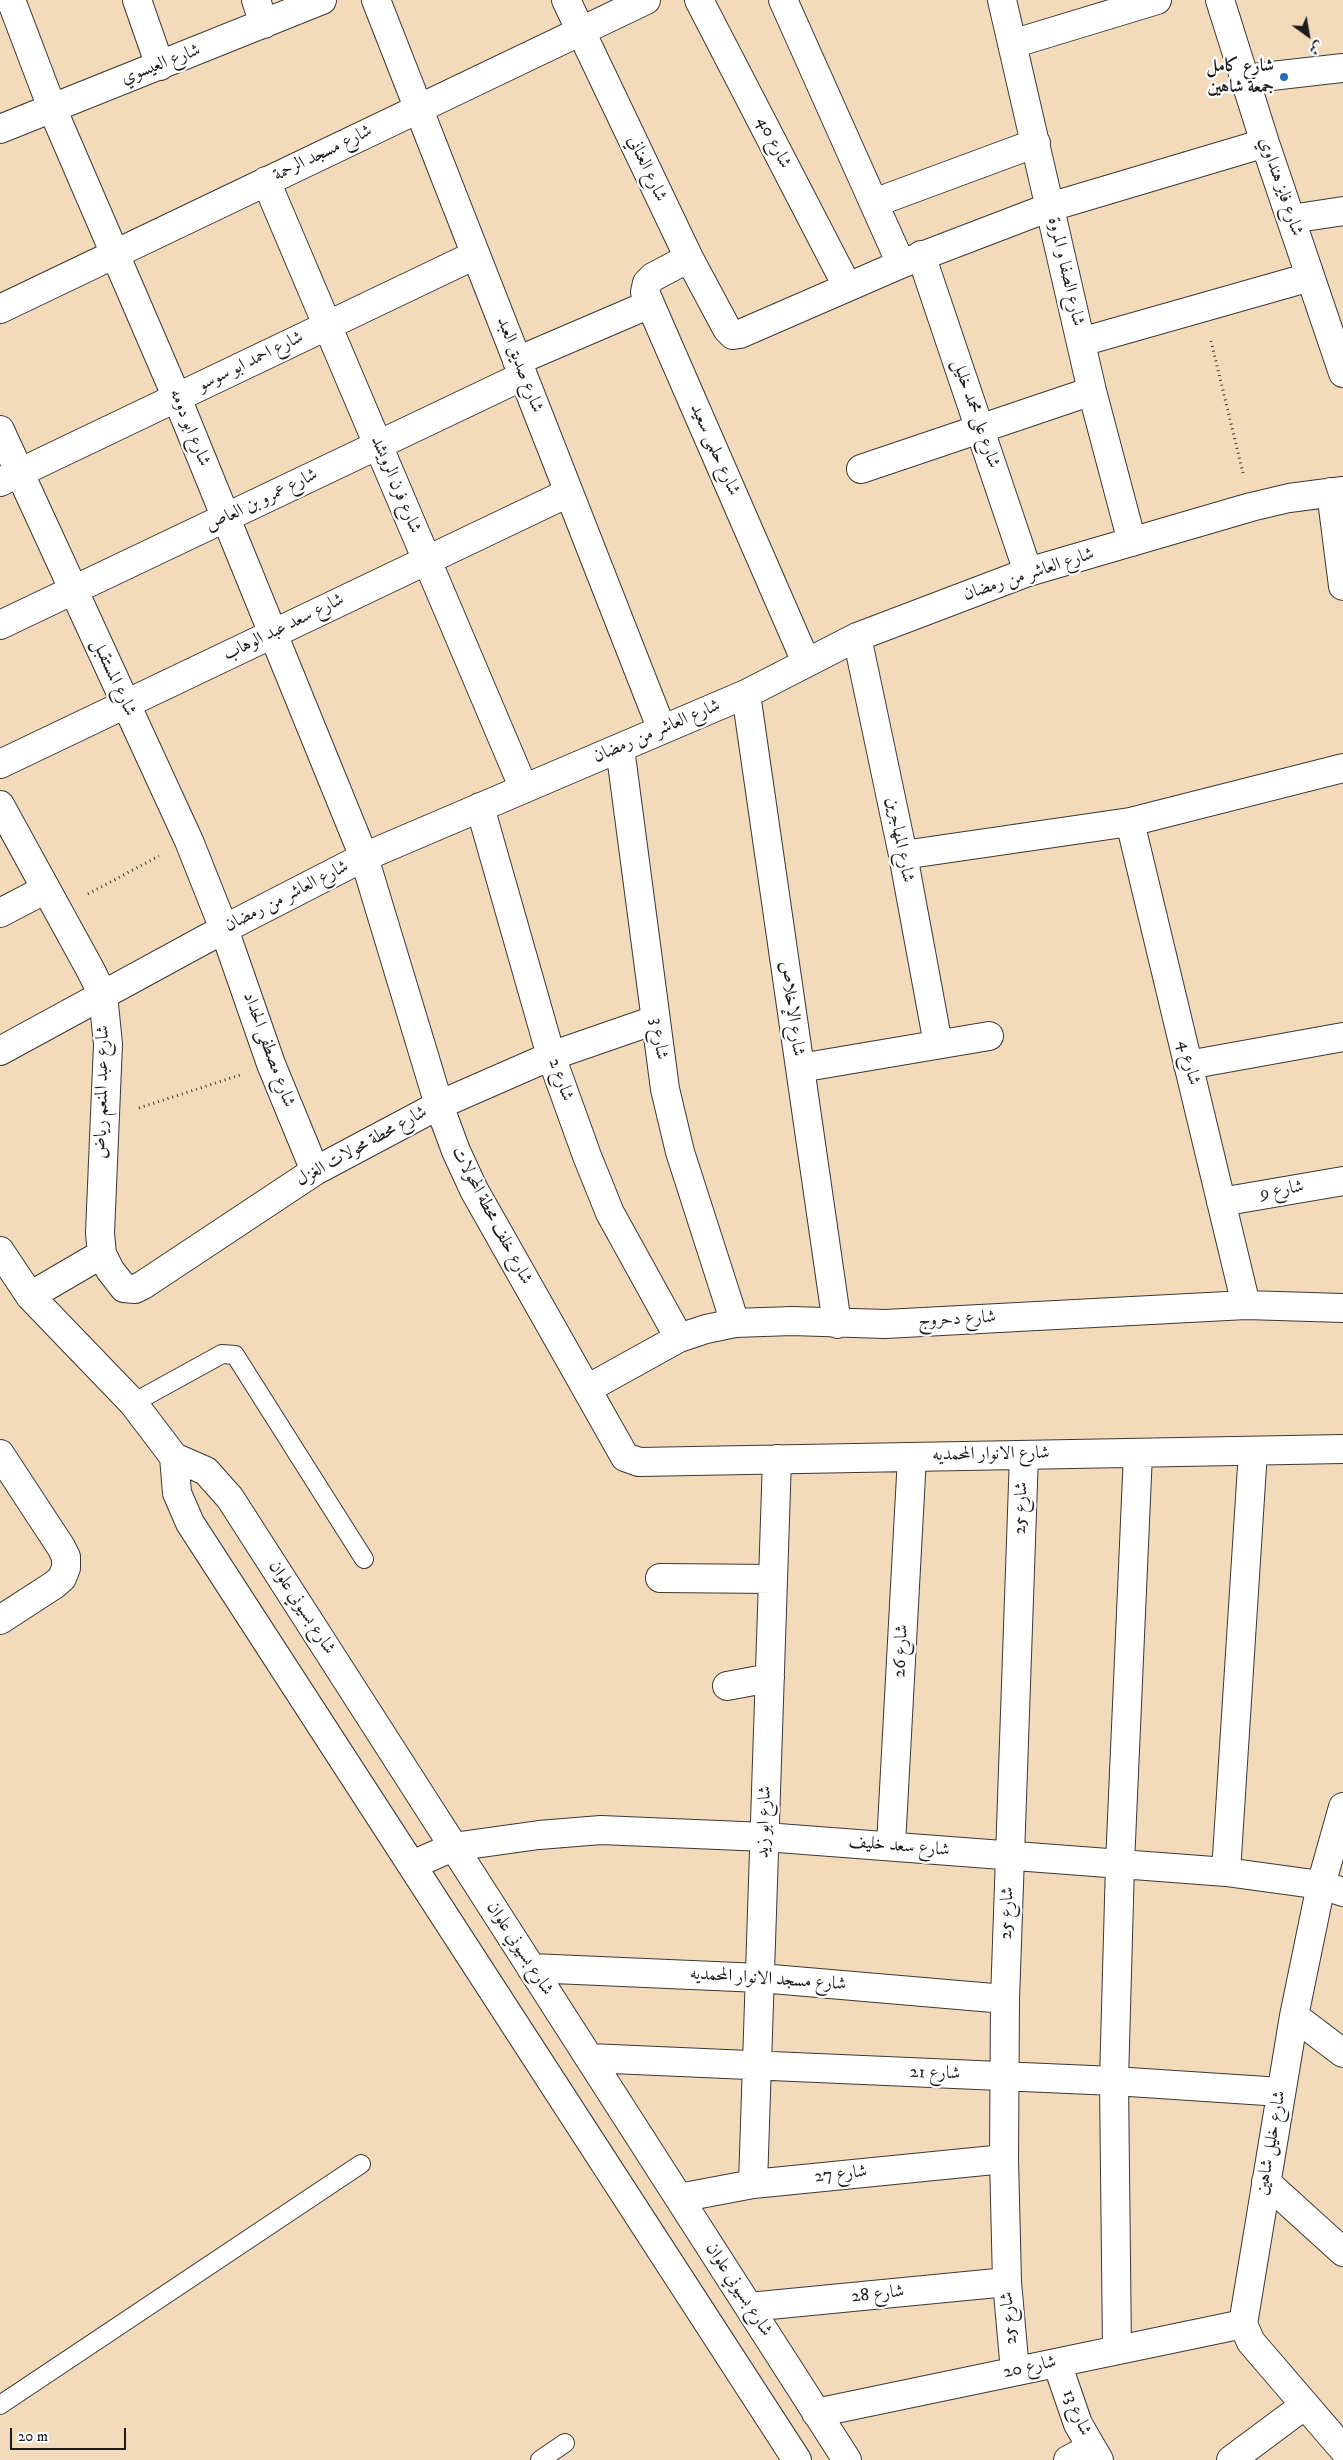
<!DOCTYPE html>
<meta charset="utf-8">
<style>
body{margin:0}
#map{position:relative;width:1343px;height:2460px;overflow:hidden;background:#f2daba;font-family:"IM FELL DW Pica",Amiri,serif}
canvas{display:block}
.north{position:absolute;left:1283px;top:10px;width:50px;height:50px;-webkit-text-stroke:4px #fff;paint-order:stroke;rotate:148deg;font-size:14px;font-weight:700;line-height:20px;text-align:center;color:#1c1c1c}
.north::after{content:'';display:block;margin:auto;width:18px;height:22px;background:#1c1c1c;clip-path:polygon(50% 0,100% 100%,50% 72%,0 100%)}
.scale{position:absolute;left:10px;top:2428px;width:116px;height:22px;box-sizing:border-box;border:2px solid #1c1c1c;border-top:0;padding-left:6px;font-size:15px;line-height:18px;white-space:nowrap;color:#1c1c1c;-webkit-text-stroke:4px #fff;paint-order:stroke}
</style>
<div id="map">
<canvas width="1343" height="2460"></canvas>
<div class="north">ش</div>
<div class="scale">20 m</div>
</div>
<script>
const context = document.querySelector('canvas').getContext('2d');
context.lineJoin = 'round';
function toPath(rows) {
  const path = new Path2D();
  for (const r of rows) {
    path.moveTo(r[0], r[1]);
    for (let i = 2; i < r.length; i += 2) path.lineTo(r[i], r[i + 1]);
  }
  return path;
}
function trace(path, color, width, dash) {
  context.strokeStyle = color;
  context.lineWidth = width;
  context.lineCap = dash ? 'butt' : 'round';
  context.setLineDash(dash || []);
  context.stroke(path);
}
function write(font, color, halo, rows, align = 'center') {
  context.font = font + ' "IM FELL DW Pica",Amiri,serif';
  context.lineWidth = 4.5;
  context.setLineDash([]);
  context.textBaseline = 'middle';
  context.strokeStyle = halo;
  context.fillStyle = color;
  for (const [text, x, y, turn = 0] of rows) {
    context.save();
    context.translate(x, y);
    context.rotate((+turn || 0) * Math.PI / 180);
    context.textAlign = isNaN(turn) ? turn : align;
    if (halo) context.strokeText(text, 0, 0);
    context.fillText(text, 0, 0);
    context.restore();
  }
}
const path = toPath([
 [1211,341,1243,473],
 [88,894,159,856],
 [139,1108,240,1075]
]);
const service = toPath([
 [133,1403,222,1354,235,1355,364,1559],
 [0,2405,361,2164],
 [540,2460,565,2443]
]);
const minor = toPath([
 [11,0,52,108,177,398,364,857,439,1105,456,1151,474,1190,625,1457,639,1462,1343,1449],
 [137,0,160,66],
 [256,0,264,24],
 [376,0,662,730],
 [566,0,689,258,727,329,733,335,740,334,901,264,1050,207,1265,143],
 [699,0,847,286],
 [783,0,901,264],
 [1002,0,1092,391,1132,542],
 [1220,0,1265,143,1343,373],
 [1012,44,1157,0],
 [1245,79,1343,68],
 [0,129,322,0],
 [266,181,524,789],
 [874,203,1036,143],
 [1291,219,1343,211],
 [921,255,1028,572],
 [689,258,653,277,647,283,645,292,806,662],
 [0,309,646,0],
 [1081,342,1310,277],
 [517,361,650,304],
 [0,430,189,841,224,929,271,1064,315,1171],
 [861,469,1092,391],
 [0,482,475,255],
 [1331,492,1343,586],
 [0,625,523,376],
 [857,637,903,855,938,1044],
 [746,694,837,1324],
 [620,748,665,1089,680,1152,735,1323],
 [0,764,568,493],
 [0,805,90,969,103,995,108,1044,100,1233,102,1254,110,1270,124,1288,135,1289,143,1285,315,1171,439,1105,551,1056,655,1020],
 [480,807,551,1056,587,1156,610,1213,679,1338],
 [1130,822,1246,1305],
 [903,855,1130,822,1343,768],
 [0,913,46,889],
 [0,1051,224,929,364,857,746,694,857,637,1028,572,1251,507,1289,498,1343,491],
 [1188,1065,1343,1037],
 [800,1068,989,1036],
 [1221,1202,1343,1181],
 [0,1251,30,1296,133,1403,174,1457,206,1471,230,1498,847,2460],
 [30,1296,102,1254],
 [587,1389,679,1338,706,1329,735,1323,792,1321,885,1324,1246,1305,1343,1308],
 [0,1454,61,1547,66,1557,66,1568,62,1578,54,1585,0,1620],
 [174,1457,177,1493,190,1523,797,2460],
 [660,1578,773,1579],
 [727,1686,770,1678],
 [1343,1807,1321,1885,1294,2016,1243,2324,1251,2342,1343,2449],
 [891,1845,912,1457],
 [412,1865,453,1847,539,1835,601,1830,765,1837,1226,1872,1321,1885,1343,1892],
 [1226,1872,1253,1451],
 [531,1968,760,1978,1005,1999],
 [1294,2016,1343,2053],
 [589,2058,1114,2081,1281,2092],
 [1266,2182,1343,2252],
 [753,2184,777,1459],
 [679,2198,753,2184,1004,2159],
 [749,2307,1007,2282],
 [1117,2350,1114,2081,1120,1864,1138,1453],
 [1057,2363,1078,2424,1099,2460],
 [1015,2371,1007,2282,1004,2159,1005,1999,1024,1455],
 [816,2413,1243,2324],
 [1068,2460,1091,2448],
 [1231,2460,1305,2405]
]);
const markers = [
 [1284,77,5,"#1f6fb2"]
];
const streetNames = [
 ["شارع العيسوي",161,65,-21],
 ["شارع 40",773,143,63],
 ["شارع مسجد الرحمة",323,154,-26],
 ["شارع العناني",646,169,65],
 ["شارع فايز هنداوي",1280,187,71],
 ["شارع الصفا و المروة",1065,272,77],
 ["شارع احمد ابو سوسو",251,362,-26],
 ["شارع صديق العبد",519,365,69],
 ["شارع على محمد خليل",975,414,71],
 ["شارع ابو دومه",189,428,68],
 ["شارع حلمى سعيد",714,450,66],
 ["شارع فرن الرويشد",395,485,67],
 ["شارع عمرو بن العاص",262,501,-26],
 ["شارع العاشر من رمضان",1029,575,-18],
 ["شارع سعد عبد الوهاب",284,628,-26],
 ["شارع المستقبل",113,678,65],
 ["شارع العاشر من رمضان",657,732,-23],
 ["شارع المهاجرين",899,840,79],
 ["شارع العاشر من رمضان",287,897,-27],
 ["شارع الإخلاص",791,1009,82],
 ["شارع 3",658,1039,82],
 ["شارع مصطفى الحداد",268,1050,70],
 ["شارع 4",1188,1063,76],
 ["شارع 2",560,1080,71],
 ["شارع عبد المنعم رياض",103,1092,-89],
 ["شارع محطة محولات الغزل",362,1147,-29],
 ["شارع 9",1282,1191,-10],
 ["شارع خلف محطة المحولات",491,1216,62],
 ["شارع دحروج",957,1320,-3],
 ["شارع الانوار المحمديه",991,1455,-1],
 ["شارع 25",1022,1508,-88],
 ["شارع بسيوني علوان",301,1608,57],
 ["شارع 26",902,1651,-87],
 ["شارع ابو زيد",765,1822,-88],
 ["شارع سعد خليف",899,1847,5],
 ["شارع 25",1008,1913,-88],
 ["شارع بسيوني علوان",519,1949,57],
 ["شارع مسجد الانوار المحمديه",768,1980,4],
 ["شارع 21",935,2074,2],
 ["شارع خليل شاهين",1272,2143,-80],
 ["شارع 27",841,2175,-6],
 ["شارع بسيوني علوان",738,2290,57],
 ["شارع 28",878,2295,-6],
 ["شارع 25",1010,2318,-95],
 ["شارع 20",1030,2368,-12],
 ["شارع 13",1076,2413,67]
];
const poiNames = [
 ["شارع كامل",1274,67],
 ["جمعة شاهين",1274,88]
];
trace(service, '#3c3834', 20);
trace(minor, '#3c3834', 30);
trace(path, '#3c3834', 3, [1, 4]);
trace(service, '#fff', 18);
trace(minor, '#fff', 28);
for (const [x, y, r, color] of markers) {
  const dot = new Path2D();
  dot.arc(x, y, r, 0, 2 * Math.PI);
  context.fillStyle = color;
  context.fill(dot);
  trace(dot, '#fff', 2);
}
write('18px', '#1c1c1c', '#fff', streetNames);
write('bold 18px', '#1c1c1c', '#fff', poiNames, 'right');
</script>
